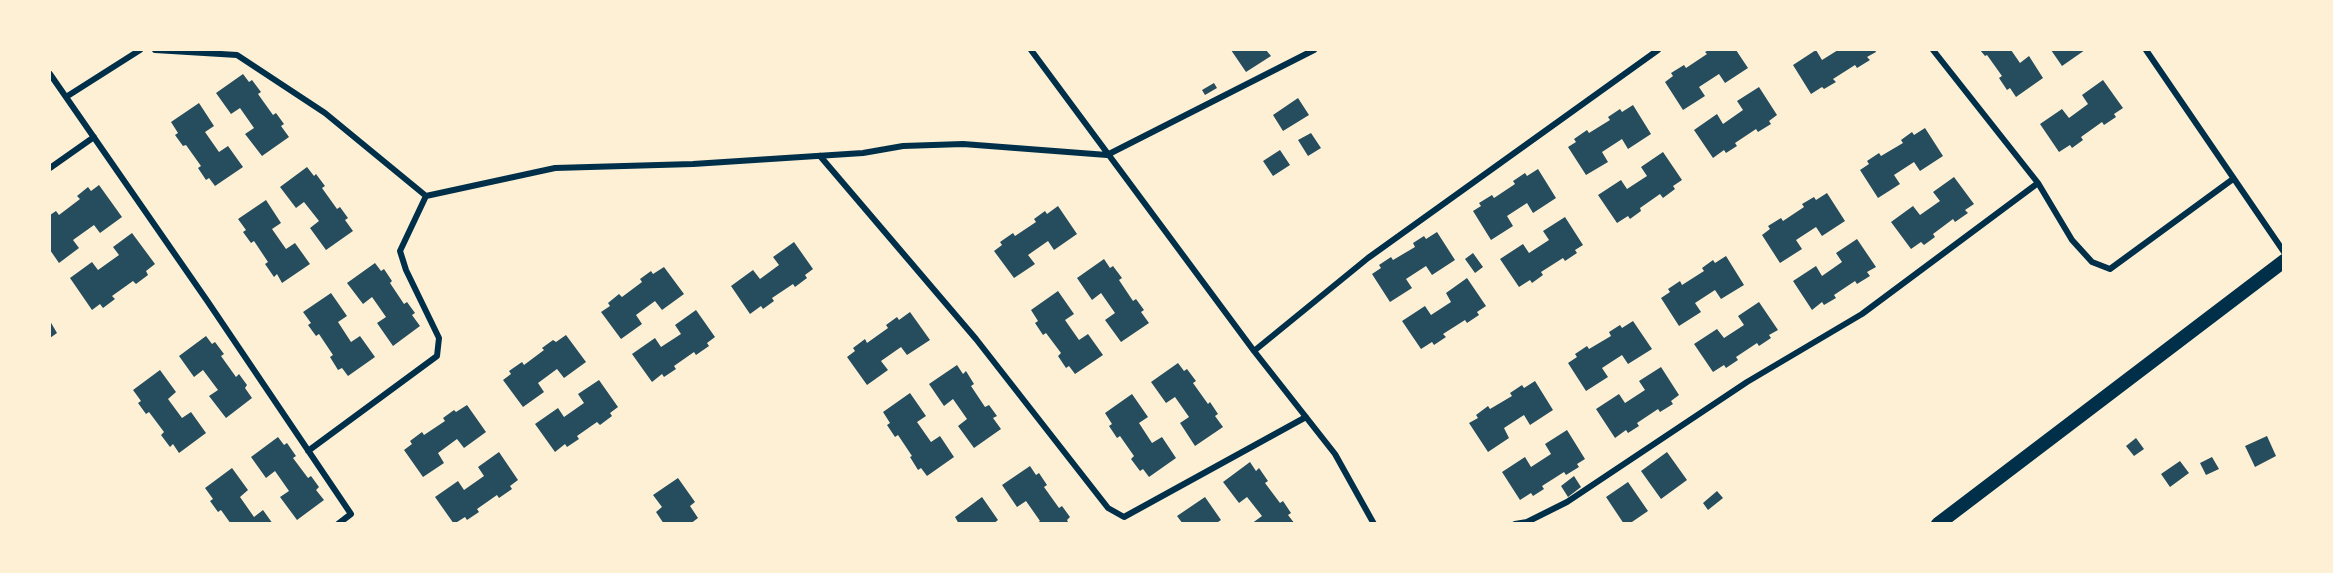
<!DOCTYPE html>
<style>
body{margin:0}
#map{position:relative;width:2333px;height:573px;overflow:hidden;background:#fdf0d5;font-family:"Sofia Sans Condensed",sans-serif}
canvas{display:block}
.frame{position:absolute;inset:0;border:51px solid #fdf0d5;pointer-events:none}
</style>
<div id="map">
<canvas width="2333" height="573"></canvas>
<div class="frame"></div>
</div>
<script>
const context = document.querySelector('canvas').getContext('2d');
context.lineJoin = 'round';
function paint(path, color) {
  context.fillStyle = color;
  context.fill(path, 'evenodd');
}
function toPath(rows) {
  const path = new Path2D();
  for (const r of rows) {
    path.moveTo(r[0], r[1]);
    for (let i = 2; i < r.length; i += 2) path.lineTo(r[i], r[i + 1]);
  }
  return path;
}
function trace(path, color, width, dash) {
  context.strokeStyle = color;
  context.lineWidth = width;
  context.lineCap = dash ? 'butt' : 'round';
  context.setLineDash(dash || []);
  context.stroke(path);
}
const building = toPath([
 [1231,50,1266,50,1271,56,1246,72],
 [1709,50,1736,50,1748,68,1725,83,1719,74,1699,87,1705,96,1683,110,1665,82,1673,76,1671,73,1684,65,1686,68,1707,54,1705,52],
 [1816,50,1822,60,1838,50,1875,50,1876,52,1867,57,1870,60,1857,68,1855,65,1833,79,1836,82,1824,89,1822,87,1811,94,1793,65],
 [1980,50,2011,50,2020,63,2029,56,2043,78,2016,97,2010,88,2007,90,1999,78,2002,76,1987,55,1985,56],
 [2051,50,2085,50,2062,66],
 [243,74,249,82,252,80,261,92,258,94,273,115,276,113,284,124,281,126,289,137,262,156,245,134,254,128,240,108,231,114,216,93],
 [2103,80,2123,108,2114,114,2116,117,2104,125,2102,122,2081,137,2083,140,2072,148,2070,145,2059,152,2040,124,2062,109,2069,118,2088,104,2082,95],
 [1214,83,1217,88,1205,95,1202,90],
 [1759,87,1777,115,1769,121,1771,124,1758,132,1756,129,1735,143,1737,146,1726,153,1724,150,1713,158,1694,130,1717,114,1723,124,1743,110,1737,101],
 [1298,98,1309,115,1283,131,1273,115],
 [199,103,214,126,205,132,219,152,228,146,243,167,215,186,209,178,206,180,198,168,201,166,186,145,183,146,175,135,178,133,171,122],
 [1633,105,1651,134,1628,149,1622,139,1602,152,1608,162,1586,175,1568,147,1576,142,1574,139,1587,130,1589,133,1610,120,1608,117,1620,109,1622,112],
 [1925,128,1943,156,1920,171,1914,162,1894,175,1900,184,1878,198,1860,170,1869,164,1867,161,1879,153,1881,156,1903,143,1901,140,1912,132,1914,135],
 [1311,133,1321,148,1308,156,1298,140],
 [1280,150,1290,165,1273,176,1263,161],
 [1663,152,1682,180,1673,186,1675,189,1663,198,1660,194,1640,208,1641,211,1630,219,1628,216,1617,223,1598,195,1621,180,1627,189,1647,176,1641,167],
 [307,167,314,176,316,174,325,186,322,188,337,209,340,207,348,218,345,220,353,231,326,250,310,228,319,221,304,202,296,208,280,187],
 [1538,169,1556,198,1533,213,1527,203,1507,216,1513,226,1491,240,1473,211,1481,206,1479,203,1492,195,1494,198,1515,184,1513,181,1525,173,1527,176],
 [1954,177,1974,204,1965,210,1968,213,1955,222,1953,219,1933,234,1935,237,1924,245,1921,242,1911,249,1891,222,1913,206,1920,215,1940,201,1933,192],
 [99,185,122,217,100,233,94,225,73,240,79,248,59,263,50,250,50,215,56,211,59,215,80,199,77,196,88,187,91,191],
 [1827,193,1845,221,1822,236,1816,227,1796,240,1802,249,1780,263,1762,235,1770,229,1768,226,1781,218,1783,221,1804,207,1802,204,1814,197,1816,200],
 [266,200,281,223,272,229,286,249,295,243,310,264,282,283,277,274,274,277,265,264,268,262,254,241,251,243,243,232,246,230,238,219],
 [1058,206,1077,234,1054,250,1048,241,1028,255,1035,264,1014,278,994,251,1002,245,1000,242,1013,233,1015,236,1036,222,1034,219,1045,211,1047,214],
 [1565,217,1583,245,1575,250,1577,253,1565,261,1563,258,1541,272,1543,275,1532,283,1530,280,1519,287,1500,259,1523,244,1529,253,1549,240,1543,231],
 [1437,232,1455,260,1432,275,1426,266,1406,279,1412,288,1390,302,1372,274,1381,268,1379,265,1391,257,1393,260,1415,247,1413,243,1424,236,1426,239],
 [132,233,155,264,146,271,148,275,136,284,133,281,112,296,115,299,103,308,100,304,92,310,70,278,92,262,98,270,119,255,113,247],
 [1857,239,1876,267,1867,272,1870,276,1857,284,1855,281,1834,295,1836,298,1824,305,1822,302,1812,310,1793,281,1816,266,1822,276,1842,262,1836,253],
 [794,242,813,269,805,275,807,278,795,287,793,284,772,298,774,301,763,309,761,306,750,314,731,286,753,270,760,279,779,265,773,257],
 [1473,253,1483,267,1475,273,1465,259],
 [1726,256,1744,285,1721,299,1715,290,1695,303,1701,312,1679,326,1661,298,1670,292,1668,289,1680,281,1682,285,1704,271,1702,268,1713,260,1715,263],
 [1104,259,1110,268,1113,266,1122,278,1119,280,1133,301,1136,299,1144,310,1141,312,1149,323,1121,342,1105,320,1115,313,1101,293,1092,300,1077,278],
 [375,263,381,271,384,269,392,281,390,283,404,304,407,302,415,313,412,315,420,326,393,346,377,323,386,317,372,297,363,304,347,283],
 [664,267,684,294,662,310,655,301,636,315,642,324,621,339,601,312,610,306,608,303,619,294,622,297,642,282,640,279,651,271,653,274],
 [1467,278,1486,306,1477,312,1479,315,1467,323,1465,320,1443,334,1446,337,1434,345,1432,342,1421,349,1402,321,1425,306,1431,315,1451,302,1446,293],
 [1058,291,1074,314,1065,320,1079,340,1088,334,1103,355,1075,374,1069,366,1066,368,1058,356,1061,353,1046,333,1043,335,1035,323,1038,321,1031,310],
 [331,293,347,316,338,322,351,342,360,336,375,357,348,376,342,368,338,370,330,357,333,355,319,334,316,336,308,325,311,323,303,312],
 [1759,302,1778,330,1769,335,1771,338,1759,346,1757,343,1736,357,1738,360,1726,368,1724,365,1713,372,1694,344,1717,329,1724,338,1744,325,1738,316],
 [696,310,715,337,707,343,709,346,696,355,694,352,674,366,676,369,664,377,662,374,652,382,632,354,655,338,661,347,681,334,675,325],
 [910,312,930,340,907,355,901,347,881,361,888,370,867,385,847,357,855,351,853,348,865,339,867,343,888,328,886,325,897,317,899,320],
 [50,321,57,333,50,338],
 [1633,321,1652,349,1628,364,1622,355,1602,368,1608,377,1586,391,1568,363,1577,357,1575,354,1587,346,1589,349,1611,336,1609,332,1620,325,1622,328],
 [566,335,586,362,564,378,557,369,538,383,544,392,523,407,503,380,511,374,509,371,522,362,524,365,544,350,542,348,553,340,556,342],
 [206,336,212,344,215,342,224,354,221,356,236,377,239,374,247,385,245,388,252,398,226,418,209,396,218,390,203,370,194,377,179,356],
 [1178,363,1184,371,1187,369,1196,381,1193,383,1208,404,1210,402,1218,414,1215,416,1223,427,1195,446,1180,423,1189,417,1175,397,1166,403,1151,382],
 [957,365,963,374,966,371,974,384,971,386,985,407,989,405,997,416,993,418,1001,429,974,448,958,426,967,419,953,399,944,406,929,384],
 [1661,367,1679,395,1671,401,1673,404,1660,412,1658,409,1637,423,1639,426,1628,433,1626,430,1615,438,1596,409,1619,394,1625,403,1645,390,1639,381],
 [160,370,176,392,168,399,182,418,191,412,206,433,179,453,173,444,170,447,161,435,164,432,149,412,146,414,138,403,141,401,133,390],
 [599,380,618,407,610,413,612,416,600,425,597,422,577,436,579,439,567,447,565,444,555,452,535,424,558,408,564,417,584,403,578,394],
 [1535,381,1553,410,1530,425,1524,415,1504,428,1509,438,1488,452,1469,423,1478,418,1476,415,1488,406,1490,409,1512,396,1510,393,1522,385,1524,388],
 [910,393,926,416,917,422,931,442,940,436,954,457,927,476,921,468,918,470,910,457,912,456,898,435,895,437,887,425,890,423,883,412],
 [1132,394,1148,417,1139,423,1152,443,1162,437,1176,458,1149,477,1143,469,1140,471,1131,459,1134,456,1120,436,1117,438,1109,426,1112,424,1105,413],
 [467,405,486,432,464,448,457,439,438,453,444,463,423,477,404,450,412,444,410,441,422,432,424,435,445,421,443,418,454,410,456,412],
 [1567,430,1585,459,1577,464,1579,467,1566,475,1564,472,1542,486,1544,489,1533,496,1531,493,1520,500,1502,472,1525,457,1531,467,1551,454,1545,444],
 [2267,436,2276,456,2255,467,2245,446],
 [278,437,284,445,287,443,296,456,293,458,308,478,311,476,319,487,316,490,324,500,297,520,280,497,289,491,275,471,266,478,251,457],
 [2136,438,2144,449,2134,456,2126,446],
 [499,452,518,480,510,486,512,489,499,498,497,495,477,509,479,512,467,520,465,517,454,524,435,497,458,481,464,490,484,476,478,467],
 [1667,452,1687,480,1661,499,1641,471],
 [2212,457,2219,469,2206,475,2200,463],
 [2180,461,2189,473,2170,487,2161,474],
 [1250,462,1256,471,1259,468,1268,481,1265,483,1280,503,1283,501,1291,513,1288,515,1295,524,1251,524,1262,516,1247,497,1239,503,1223,482],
 [1030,466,1036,475,1039,473,1047,485,1044,487,1059,508,1062,506,1070,517,1067,520,1069,524,1036,524,1040,521,1026,501,1017,507,1002,485],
 [232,468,248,490,240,497,254,517,263,510,273,524,231,524,221,510,218,512,210,501,213,499,205,488],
 [1574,476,1581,487,1568,497,1561,486],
 [678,478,695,502,690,506,698,518,690,524,664,524,656,512,662,507,653,495],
 [1628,482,1648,511,1629,524,1624,524,1606,497],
 [1717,491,1723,498,1708,510,1703,503],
 [982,497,998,520,993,524,959,524,955,517],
 [1205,497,1221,520,1215,524,1183,524,1177,516]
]);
const minor = toPath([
 [155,50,237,55,325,113,426,196],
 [1031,50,1254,351,1335,454,1374,524],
 [1933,50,2038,183,2072,240,2092,262,2110,269,2233,179],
 [2146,50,2284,252],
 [50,74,208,302,351,514,338,524],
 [66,97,140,50],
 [820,156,976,339,1108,508,1124,517,1306,417],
 [50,168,94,137],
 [1254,351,1368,258,1658,50],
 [308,451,437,356,439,338,406,270,400,251,426,196,555,168,693,164,863,153,903,146,963,144,1107,155,1314,50],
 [1515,524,1527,522,1567,502,1747,382,1862,314,2038,183]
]);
const trunk = toPath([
 [1938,524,2284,261]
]);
paint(building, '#264d5e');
trace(minor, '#003049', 6);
trace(trunk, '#003049', 14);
</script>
